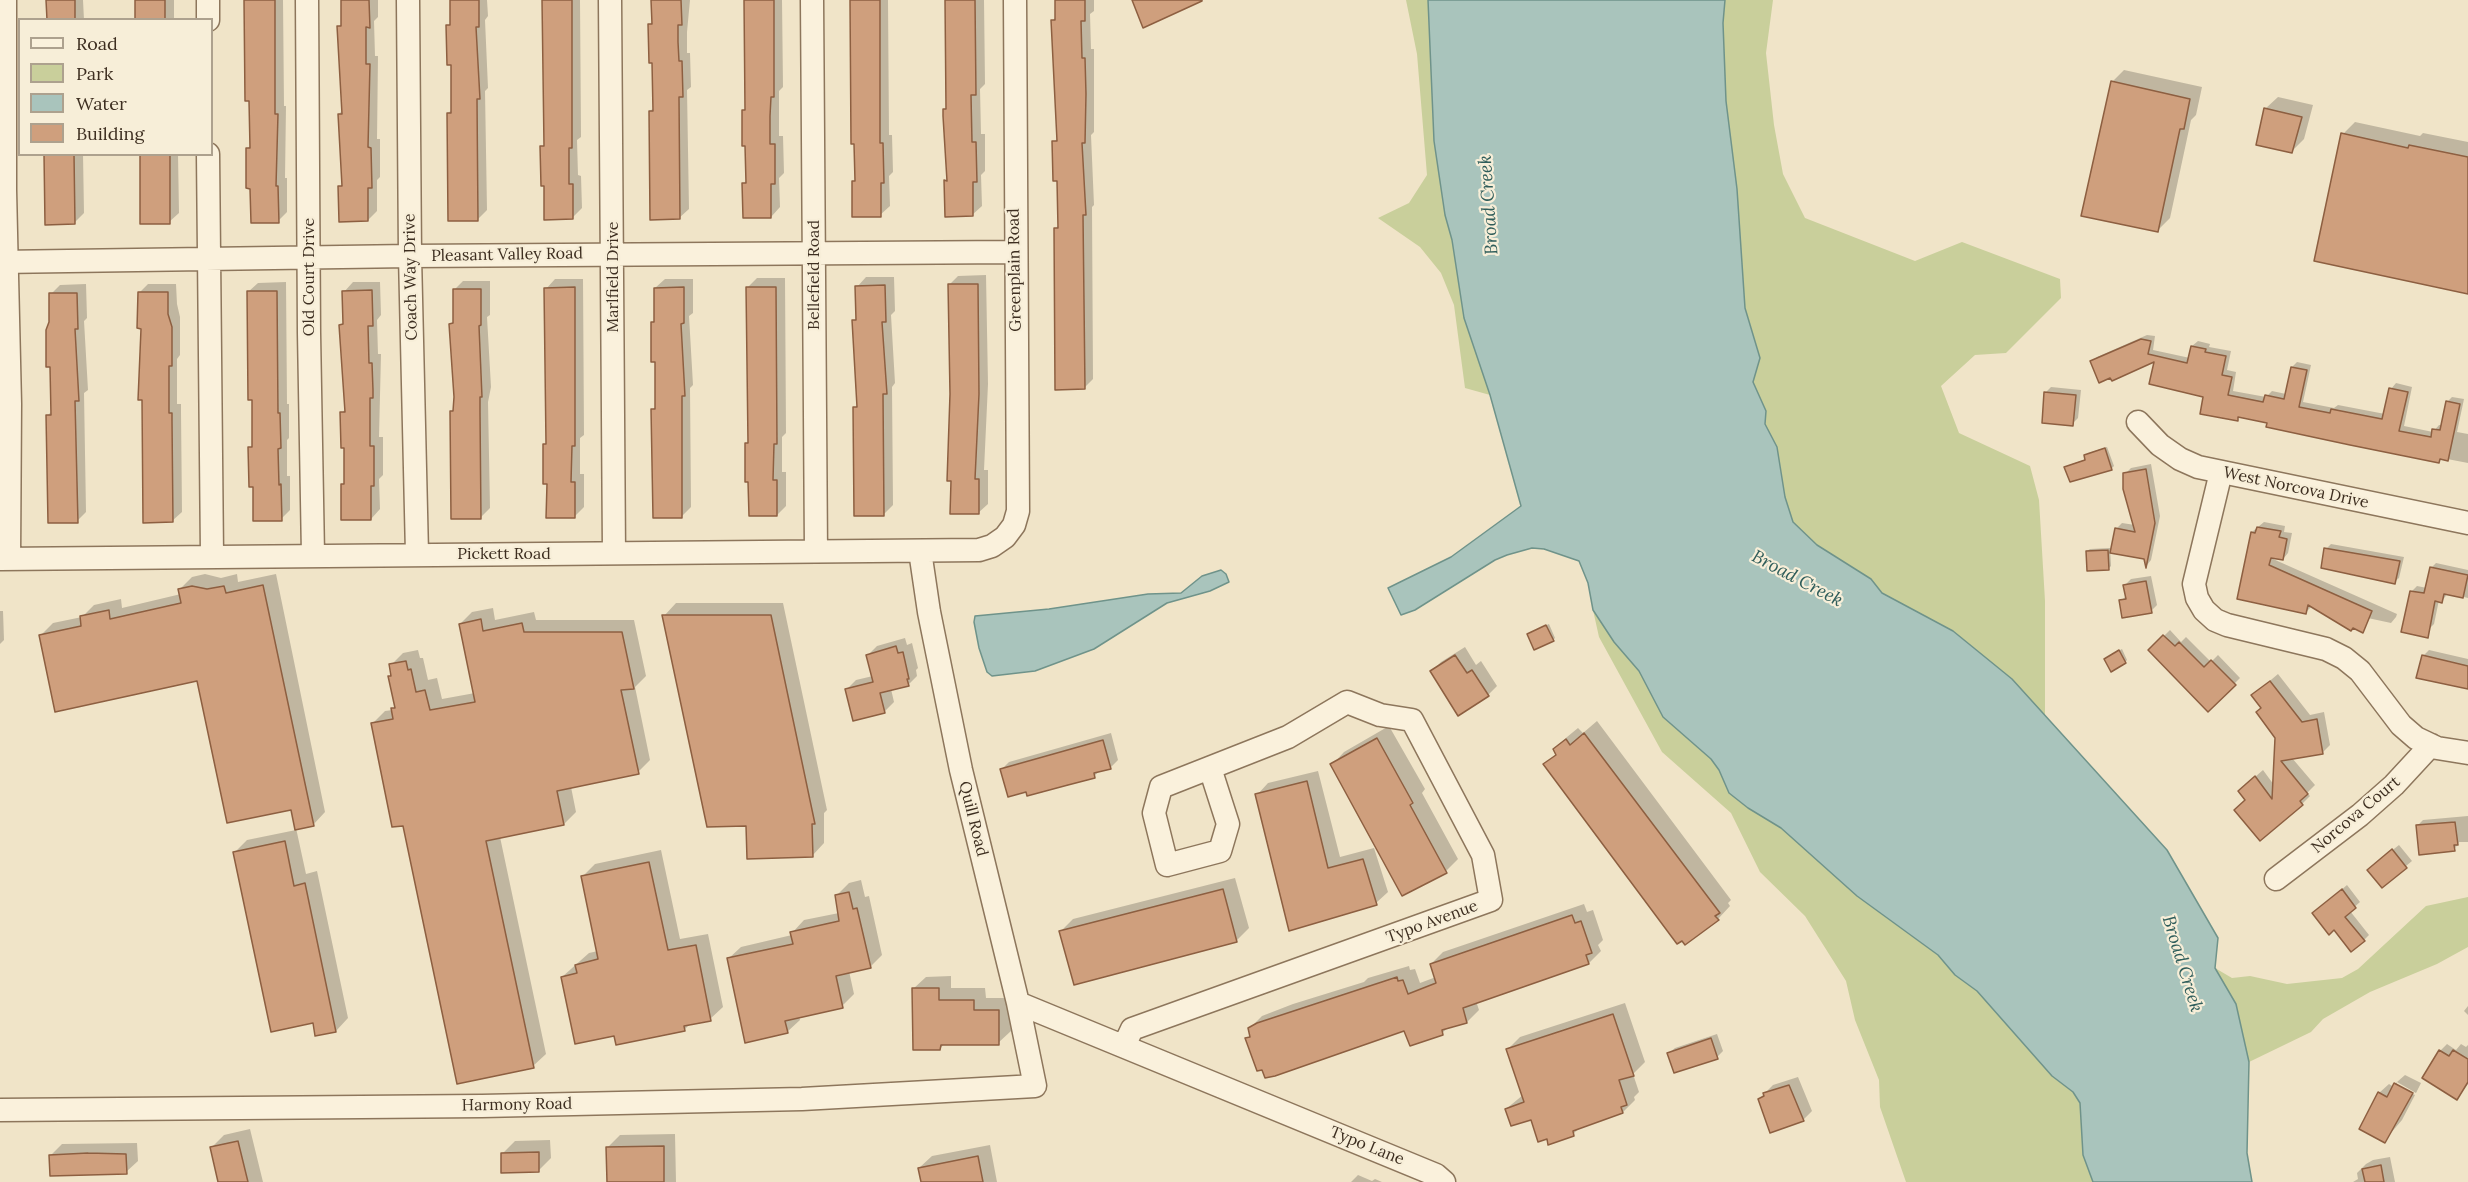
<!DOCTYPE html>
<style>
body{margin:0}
#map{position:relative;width:2468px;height:1182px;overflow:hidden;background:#f0e4c8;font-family:Lora,serif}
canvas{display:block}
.legend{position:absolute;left:18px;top:18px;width:195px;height:138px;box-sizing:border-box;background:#f7eed8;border:2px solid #ada18e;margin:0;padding:8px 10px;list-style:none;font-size:18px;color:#3d2e20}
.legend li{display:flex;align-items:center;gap:12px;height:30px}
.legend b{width:30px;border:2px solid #ada18e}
</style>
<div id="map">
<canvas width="2468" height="1182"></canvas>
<ul class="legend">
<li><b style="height:8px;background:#faf1dc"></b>Road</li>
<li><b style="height:16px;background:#c9cf9b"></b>Park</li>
<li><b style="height:16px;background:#a9c4bc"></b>Water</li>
<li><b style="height:16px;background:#cf9f7d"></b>Building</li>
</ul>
</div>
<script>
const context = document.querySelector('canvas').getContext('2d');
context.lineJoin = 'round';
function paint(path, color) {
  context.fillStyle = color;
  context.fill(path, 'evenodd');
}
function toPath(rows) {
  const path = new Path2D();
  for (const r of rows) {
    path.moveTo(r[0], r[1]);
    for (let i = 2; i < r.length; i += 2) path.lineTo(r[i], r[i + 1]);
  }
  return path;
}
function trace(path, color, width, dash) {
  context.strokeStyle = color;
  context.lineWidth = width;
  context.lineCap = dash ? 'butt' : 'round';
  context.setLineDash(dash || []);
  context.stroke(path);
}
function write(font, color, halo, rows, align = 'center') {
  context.font = font + ' Lora,serif';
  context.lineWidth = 4.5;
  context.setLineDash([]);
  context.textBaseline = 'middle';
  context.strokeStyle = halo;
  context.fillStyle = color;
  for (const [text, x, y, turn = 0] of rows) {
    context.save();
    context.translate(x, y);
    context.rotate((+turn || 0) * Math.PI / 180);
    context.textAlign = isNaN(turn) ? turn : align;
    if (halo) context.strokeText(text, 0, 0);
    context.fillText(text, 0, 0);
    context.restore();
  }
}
const green = toPath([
 [1406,0,1428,0,1434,141,1445,215,1452,240,1464,318,1490,395,1465,388,1454,305,1441,273,1420,247,1378,218,1409,203,1427,175,1417,54],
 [1725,0,1773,0,1766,53,1774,125,1783,174,1805,218,1915,261,1962,242,2060,279,2061,298,2006,353,1975,355,1941,386,1959,433,2030,466,2039,500,2045,601,2045,716,2011,679,1953,631,1882,593,1871,579,1817,545,1793,522,1785,497,1777,447,1765,424,1766,411,1753,382,1760,358,1745,308,1737,189,1726,101,1723,23],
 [1593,610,1614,642,1639,671,1663,717,1711,759,1719,770,1729,793,1748,808,1781,828,1857,896,1938,955,1955,975,1977,991,2052,1076,2073,1092,2080,1103,2083,1155,2093,1182,1906,1182,1880,1107,1879,1080,1855,1020,1846,981,1805,916,1760,872,1731,813,1662,752,1599,637],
 [2468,897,2468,947,2437,964,2370,992,2323,1019,2311,1032,2249,1062,2236,1004,2215,968,2232,978,2250,976,2287,984,2342,978,2358,969,2426,906]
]);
const water = toPath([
 [1428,0,1725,0,1723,23,1726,101,1737,189,1745,308,1760,358,1753,382,1766,411,1765,424,1777,447,1785,497,1793,522,1817,545,1871,579,1882,593,1953,631,2012,679,2167,850,2218,938,2215,968,2236,1004,2249,1062,2247,1153,2252,1182,2093,1182,2083,1155,2080,1103,2073,1092,2052,1076,1977,991,1955,975,1938,955,1857,896,1781,828,1748,808,1729,793,1719,770,1711,759,1663,717,1639,671,1614,642,1593,610,1588,583,1579,561,1544,549,1532,548,1507,555,1495,560,1415,610,1401,615,1388,588,1451,557,1521,506,1490,395,1464,318,1452,240,1445,215,1434,141,1428,0],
 [1221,570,1226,574,1229,582,1210,591,1167,603,1094,649,1035,671,992,676,987,672,979,648,974,622,975,616,1049,609,1148,594,1181,593,1202,576,1221,570]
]);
const shadow = toPath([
 [48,0,83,0,84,20,48,20],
 [137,0,174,0,174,19,177,20,137,20],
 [246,0,283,0,284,106,286,106,285,178,287,178,287,212,278,221,252,187,247,149,251,145],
 [342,0,378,0,378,17,374,21,375,56,378,56,377,139,380,139,380,177,377,180,377,211,368,220,340,187,343,183,343,146,340,148,339,114,343,110,339,26,343,23],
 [451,0,487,0,488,16,485,20,488,88,485,91,487,210,478,219,448,113,453,109,452,64,448,26,452,22],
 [543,0,580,0,581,137,577,140,578,175,581,176,582,208,572,218,545,185,542,147,545,144],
 [653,0,690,0,687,32,687,53,690,53,691,87,687,90,689,209,679,218,650,111,655,107,650,24,653,21],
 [745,0,782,0,783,87,779,91,779,136,783,136,784,173,779,178,780,207,771,217,744,183,747,180,744,111,746,108],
 [851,0,888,0,889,135,892,135,893,172,889,176,890,206,880,215,853,182,856,179],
 [947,0,984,0,985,84,980,89,981,134,985,134,985,171,981,175,982,206,972,215,946,181,948,179,945,109,948,106],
 [1056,0,1094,0,1094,11,1090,14,1091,49,1094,49,1094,132,1091,135,1094,205,1092,207,1093,379,1084,388,1055,229,1059,225,1059,180,1054,142,1058,138,1053,20,1056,17],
 [2124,70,2202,87,2196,115,2191,120,2170,218,2157,231,2112,82],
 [2278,97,2313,105,2304,139,2292,151,2265,109],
 [2355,122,2420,136,2423,133,2468,142,2468,293,2343,134],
 [46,154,83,154,84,213,74,223],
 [141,154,178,154,179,213,169,222],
 [986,275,988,384,984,470,988,470,988,504,978,513,951,394,949,285,958,276],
 [866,277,894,277,895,311,891,315,895,383,892,387,893,505,883,515,855,408,858,404,854,321,858,317,857,287],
 [757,278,785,278,786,433,782,437,782,472,786,472,786,506,777,515,747,444,749,441,747,288],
 [555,279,583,279,584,435,580,438,580,474,584,474,584,507,575,516,548,483,545,444,548,442,546,289],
 [665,279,693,279,693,313,689,316,693,385,690,388,691,507,682,516,653,409,657,406,656,360,652,323,656,319,655,288],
 [463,281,490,281,490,315,487,317,491,387,488,402,490,508,480,518,451,412,455,408,451,324,455,320,454,290],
 [286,282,287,404,289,404,289,438,287,440,287,476,290,476,290,510,281,519,254,485,250,448,254,444,248,292,258,283],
 [353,282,380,282,381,315,377,320,378,354,381,354,379,437,383,437,383,475,379,479,380,509,371,519,343,485,346,482,346,447,342,413,346,408,341,325,345,321,344,292],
 [86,284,87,318,84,321,88,390,84,393,86,512,77,521,47,416,52,411,51,294,60,285],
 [148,284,176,284,177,304,180,317,180,355,177,359,177,404,181,404,181,411,182,512,172,521,139,293],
 [2147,335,2155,336,2153,350,2190,358,2192,346,2198,341,2210,344,2209,347,2231,351,2227,370,2236,372,2233,391,2266,397,2272,391,2286,394,2292,367,2297,362,2311,365,2303,402,2334,408,2338,405,2385,414,2391,389,2396,383,2412,387,2404,426,2433,432,2439,425,2442,425,2447,402,2452,397,2464,399,2457,432,2468,434,2468,463,2442,458,2439,462,2241,416,2237,419,2156,360,2092,362,2097,357],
 [2051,387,2081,390,2078,418,2072,424,2045,393],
 [2107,447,2114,466,2112,468,2071,481,2066,468,2069,465,2086,459,2088,453],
 [2151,464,2160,516,2151,560,2147,565,2145,558,2116,529,2122,523,2135,525,2125,474,2131,468],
 [2264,522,2285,526,2284,532,2292,533,2288,553,2283,559,2274,557,2273,559,2397,614,2396,617,2391,623,2312,606,2306,612,2239,598,2252,532],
 [2331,544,2404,557,2399,578,2394,582,2326,549],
 [2110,548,2111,566,2108,569,2087,551,2090,549],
 [2436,563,2468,570,2468,598,2448,593,2442,601,2439,600,2434,624,2429,629,2405,625,2412,591,2417,586,2427,588,2431,568],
 [205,574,221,578,237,574,238,582,276,574,325,812,313,825,296,828,306,874,317,871,348,1018,336,1031,317,1035,314,1021,235,852,247,840,296,830,292,809,198,679,40,636,53,623,82,617,94,605,121,599,122,608,181,594,180,589,192,577],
 [2151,576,2157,605,2151,611,2121,601,2127,595,2125,585,2131,579],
 [676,603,783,603,827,810,824,813,824,843,812,856,747,824,664,616],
 [493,608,495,620,534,612,536,620,634,620,646,676,635,687,650,760,638,772,571,787,576,812,564,824,500,837,546,1054,533,1066,404,824,372,724,385,711,393,710,396,705,390,677,393,674,391,665,403,653,418,650,420,658,423,658,428,680,437,678,442,699,475,693,460,624,472,612],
 [0,611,3,611,4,640,0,644],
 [1549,624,1555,638,1553,640,1528,634],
 [2170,630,2181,642,2186,637,2211,662,2218,655,2240,678,2208,710,2150,650],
 [905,638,907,645,912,643,918,668,916,670,917,676,908,685,891,689,894,702,884,712,847,689,856,680,873,676,868,655,877,646],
 [1465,647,1476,665,1481,661,1497,686,1488,695,1432,671,1441,662],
 [2122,649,2127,660,2125,662,2108,657],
 [2429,650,2468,659,2468,688,2423,656],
 [2278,674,2310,715,2324,712,2330,745,2323,752,2292,758,2315,785,2307,793,2310,796,2302,804,2247,800,2247,784,2263,770,2274,785,2277,737,2263,707,2253,695],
 [1597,721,1731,900,1728,903,1730,906,1718,919,1685,943,1545,764,1557,753,1554,749,1567,737,1578,728,1583,733],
 [1389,726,1425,789,1422,793,1458,859,1446,871,1332,765,1344,752],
 [1111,733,1118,760,1111,767,1101,770,1094,776,1027,790,1001,770,1009,762],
 [1318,771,1340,857,1374,848,1388,892,1376,903,1290,929,1257,795,1268,783],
 [2468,816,2468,842,2459,842,2454,850,2418,825,2423,820],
 [2399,845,2412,861,2382,886,2375,864],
 [661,850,680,939,708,934,723,1007,710,1019,690,1024,684,1030,615,1034,562,977,589,953,598,951,583,876,595,864],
 [1235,878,1249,928,1236,941,1060,932,1073,919],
 [861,880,865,897,869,896,882,955,870,967,849,971,854,994,842,1006,799,1016,800,1020,787,1032,728,959,741,947,792,935,792,933,804,920,839,913,836,896,849,883],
 [2347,885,2360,902,2350,911,2369,935,2364,940,2335,928,2319,909],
 [1584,904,1587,912,1593,910,1603,940,1598,945,1601,951,1589,963,1476,1001,1479,1010,1467,1022,1449,1027,1442,1033,1405,1029,1247,1039,1251,1035,1249,1029,1262,1016,1293,1004,1364,982,1368,978,1409,966,1410,970,1415,969,1420,983,1436,977,1431,964,1443,952],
 [951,976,951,988,985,988,986,998,1010,998,1011,1031,998,1043,944,1044,940,1049,913,989,926,977],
 [1625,1003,1645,1062,1633,1074,1639,1092,1634,1097,1635,1100,1623,1112,1582,1126,1573,1134,1548,1137,1532,1118,1506,1109,1523,1095,1508,1049,1520,1037],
 [2468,1006,2468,1015,2464,1011],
 [1717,1034,1723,1051,1717,1057,1669,1053,1675,1048],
 [2447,1044,2456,1050,2461,1044,2466,1047,2468,1045,2468,1084,2457,1098,2440,1051],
 [2405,1075,2421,1083,2416,1093,2397,1082],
 [1798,1077,1812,1111,1803,1120,1759,1099,1773,1085],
 [2397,1082,2397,1086,2415,1095,2402,1120,2384,1141,2379,1093,2389,1084,2394,1087],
 [250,1129,263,1182,219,1182,212,1147,224,1135],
 [675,1134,676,1182,609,1182,608,1147,620,1135],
 [550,1140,551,1158,538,1171,502,1154,515,1141],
 [137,1143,138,1161,126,1172,51,1155,62,1144],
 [990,1145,997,1182,922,1182,919,1168,932,1156],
 [2390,1157,2395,1182,2353,1182,2358,1179,2357,1173,2366,1164,2373,1160],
 [1358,1175,1372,1181,1375,1179,1382,1182,1351,1182]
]);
const building = toPath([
 [46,0,75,0,75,20,47,20,46,0],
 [135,0,165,0,165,20,135,20,135,0],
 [244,0,275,0,275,114,278,114,276,186,278,186,279,223,251,223,250,189,246,188,246,148,250,148,249,101,245,101,244,0],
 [341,0,369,0,370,28,366,27,366,64,370,64,368,147,371,148,372,188,368,188,368,221,339,222,338,186,342,186,338,114,342,114,337,26,341,26,341,0],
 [450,0,479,0,479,27,476,27,480,99,477,99,478,221,448,221,447,113,451,113,451,65,447,65,446,25,450,25,450,0],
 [542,0,572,0,572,148,569,148,569,184,573,184,573,219,544,220,544,186,541,186,540,146,544,146,542,0],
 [651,0,681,0,682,25,678,25,678,42,679,61,682,61,683,97,679,97,680,219,650,220,649,111,653,111,652,63,649,63,648,24,652,24,651,0],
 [744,0,774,0,774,97,771,97,770,116,770,144,775,144,775,184,771,184,771,218,743,218,742,183,746,183,745,146,742,146,742,110,745,110,744,0],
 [850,0,880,0,880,143,883,143,884,183,881,183,881,217,852,217,852,181,855,181,854,144,851,144,850,0],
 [945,0,975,0,976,95,971,95,972,142,976,142,977,182,973,182,973,216,945,217,944,180,947,181,943,116,943,109,946,109,945,0],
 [1055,0,1085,0,1085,21,1081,21,1082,58,1085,58,1086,94,1085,143,1082,143,1086,215,1083,215,1085,389,1055,390,1054,228,1058,228,1057,181,1053,181,1052,141,1057,141,1051,20,1055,20,1055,0],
 [1132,0,1202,0,1202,1,1143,28,1132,0],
 [2111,81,2190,99,2184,129,2180,129,2158,232,2081,216,2111,81],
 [2264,108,2302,117,2292,153,2256,145,2264,108],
 [2341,133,2408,148,2409,145,2468,157,2468,294,2314,261,2341,133],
 [44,154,74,154,75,224,45,225,44,154],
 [140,154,170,154,170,224,140,224,140,154],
 [948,284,978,284,979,394,975,479,979,479,979,514,950,514,951,481,947,481,950,394,948,284],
 [885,285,886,322,882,322,887,394,883,394,884,516,854,516,853,407,857,407,852,320,856,320,855,286,885,285],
 [575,287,575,446,572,446,571,482,575,482,575,518,546,518,547,484,543,484,543,444,546,444,544,288,575,287],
 [684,287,684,323,681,324,685,396,682,396,682,518,653,518,651,409,655,409,655,362,651,362,651,322,654,322,654,288,684,287],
 [746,287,776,287,777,444,774,444,773,480,777,480,777,516,749,516,748,482,745,482,745,443,748,443,746,287],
 [453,289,481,289,481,325,479,326,482,397,480,397,480,412,481,519,451,519,450,411,453,411,454,397,449,324,453,323,453,289],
 [372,290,373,326,368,326,369,363,372,363,373,390,373,398,370,398,370,446,374,446,374,486,371,486,371,520,341,520,341,484,344,484,344,448,341,448,340,412,345,412,339,325,343,324,342,291,372,290],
 [247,291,277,291,278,413,280,413,281,448,278,449,279,485,281,484,282,521,253,521,253,487,249,487,248,447,252,447,252,400,248,400,247,291],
 [138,292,168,292,168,314,172,327,172,366,169,366,169,413,172,413,172,421,173,522,143,523,142,400,138,400,141,329,137,328,138,292],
 [49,293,77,293,78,329,75,329,79,401,75,401,78,523,48,523,46,415,51,415,50,367,46,367,46,330,49,322,49,293],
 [2141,339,2151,341,2148,354,2187,363,2191,346,2206,349,2205,352,2226,356,2222,375,2232,377,2228,395,2263,402,2265,395,2284,399,2291,367,2307,370,2299,407,2330,413,2331,409,2382,419,2389,388,2408,392,2399,431,2431,437,2432,429,2440,430,2446,401,2460,404,2448,461,2440,459,2439,463,2350,445,2266,427,2267,423,2238,417,2238,421,2200,414,2203,397,2149,384,2154,362,2112,381,2110,378,2099,383,2090,361,2141,339],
 [2044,392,2076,395,2073,426,2042,423,2044,392],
 [2105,448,2112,470,2070,482,2064,467,2085,460,2084,455,2105,448],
 [2146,469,2155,523,2146,568,2144,559,2110,553,2115,528,2135,532,2123,489,2123,473,2146,469],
 [2257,527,2281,531,2279,537,2287,539,2283,560,2271,558,2269,565,2372,611,2363,633,2353,628,2351,631,2308,605,2306,614,2237,599,2251,532,2255,533,2257,527],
 [2324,548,2400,561,2395,584,2321,568,2324,548],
 [2108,550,2109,570,2087,571,2086,551,2108,550],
 [2430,567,2468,575,2463,598,2444,594,2442,603,2435,601,2428,638,2401,632,2410,591,2424,593,2430,567],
 [2146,581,2152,613,2122,618,2119,600,2126,599,2123,585,2146,581],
 [263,585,314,826,295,830,291,810,227,823,197,681,55,712,39,635,81,626,80,616,109,610,110,619,181,603,178,589,192,586,207,589,224,586,226,593,263,585],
 [662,615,771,615,815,824,812,824,813,857,747,859,746,826,707,827,662,615],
 [481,619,483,631,522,623,524,632,622,632,634,689,621,690,639,774,557,791,564,825,486,841,534,1068,457,1084,403,826,392,827,371,723,393,719,391,708,395,708,388,676,391,676,389,664,406,661,408,670,411,669,416,692,425,690,430,710,475,702,459,624,481,619],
 [1546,625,1554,641,1534,650,1527,634,1546,625],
 [2163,635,2175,646,2179,642,2204,667,2211,660,2236,685,2208,712,2148,650,2163,635],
 [896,646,898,653,903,652,909,679,907,679,909,686,880,693,885,713,853,721,845,689,873,682,866,655,896,646],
 [2119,650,2126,663,2111,672,2104,659,2119,650],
 [1455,655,1467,673,1472,670,1489,696,1458,716,1430,671,1455,655],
 [2422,655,2468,666,2468,689,2416,678,2422,655],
 [2270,681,2302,722,2317,719,2323,754,2281,761,2308,794,2300,801,2303,805,2260,841,2234,810,2245,800,2238,791,2255,776,2272,799,2275,738,2256,712,2261,708,2251,695,2270,681],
 [1584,733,1720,913,1715,916,1719,920,1685,945,1682,941,1677,944,1543,764,1556,755,1553,749,1566,739,1570,745,1584,733],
 [1377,738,1413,803,1410,805,1447,873,1402,896,1330,764,1377,738],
 [1103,740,1111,769,1094,773,1095,778,1068,785,1027,796,1026,792,1008,797,1000,769,1103,740],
 [1307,781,1328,868,1363,859,1377,905,1289,931,1255,794,1307,781],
 [2455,822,2458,845,2454,845,2455,851,2419,855,2416,825,2455,822],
 [285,841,294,886,305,883,336,1032,315,1036,313,1023,271,1032,233,852,285,841],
 [2392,849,2407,868,2382,888,2367,870,2392,849],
 [649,862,668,950,696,945,711,1021,684,1026,685,1031,616,1045,614,1036,575,1044,561,977,577,973,575,965,598,959,581,876,649,862],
 [1223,889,1237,942,1074,985,1059,931,1223,889],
 [2342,889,2356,908,2345,917,2365,941,2351,952,2334,930,2329,935,2312,913,2342,889],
 [849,892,853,909,857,908,871,968,836,976,843,1008,785,1021,788,1033,745,1043,727,958,793,944,790,932,839,921,835,895,849,892],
 [1572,915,1575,923,1581,921,1592,953,1586,955,1589,964,1463,1008,1467,1023,1442,1030,1443,1035,1410,1046,1404,1031,1275,1076,1265,1078,1262,1070,1257,1071,1245,1038,1250,1037,1248,1028,1257,1023,1397,977,1398,981,1403,980,1408,994,1436,983,1430,964,1572,915],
 [912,988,939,988,939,1000,974,1000,974,1010,999,1010,999,1045,941,1045,940,1050,913,1050,912,988],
 [1613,1014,1634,1076,1619,1080,1627,1105,1621,1107,1623,1113,1573,1131,1574,1136,1548,1145,1547,1139,1538,1142,1531,1120,1511,1126,1505,1109,1524,1102,1506,1049,1613,1014],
 [1711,1038,1718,1059,1674,1073,1667,1053,1711,1038],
 [2439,1050,2449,1056,2453,1050,2468,1059,2468,1082,2457,1100,2422,1078,2439,1050],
 [2394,1083,2413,1093,2385,1143,2359,1129,2378,1092,2387,1097,2394,1083],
 [1789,1085,1804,1121,1770,1133,1758,1099,1764,1096,1763,1093,1789,1085],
 [238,1141,248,1182,218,1182,210,1147,238,1141],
 [664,1146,664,1182,607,1182,606,1147,664,1146],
 [539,1152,539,1172,501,1173,501,1153,539,1152],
 [88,1153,126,1154,127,1174,50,1176,49,1155,88,1153],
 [978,1156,983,1182,921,1182,918,1168,978,1156],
 [2381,1165,2384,1182,2365,1182,2362,1169,2381,1165]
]);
const minor = toPath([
 [5,0,5,190,10,404,9,559],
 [307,0,309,333,313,555],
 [408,0,410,256,417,554],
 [610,0,614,553],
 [812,0,816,551],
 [208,20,208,0],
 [208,154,212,556],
 [0,262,410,256,1015,252],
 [2138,422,2160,445,2180,459,2198,467,2468,523],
 [2221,472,2194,584,2197,598,2204,610,2215,620,2227,625,2326,649,2344,658,2360,671,2401,725,2416,738,2437,748,2468,753],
 [0,559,979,550,992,546,1005,537,1014,525,1018,511,1015,0],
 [2276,879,2360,815,2394,785,2431,745],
 [1018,1003,1436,1175,1444,1182],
 [1124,1046,1132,1029,1491,900,1483,855,1412,720,1380,715,1347,702,1288,737,1161,787,1154,813,1167,865,1220,851,1228,824,1210,768],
 [0,1110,482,1106,802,1099,1035,1086,1018,1003,961,770,929,612,920,551]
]);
const streetNames = [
 ["Pleasant Valley Road",507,255,-1],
 ["Greenplain Road",1015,270,-91],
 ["Bellefield Road",814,275,-90],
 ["Old Court Drive",309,277,-90],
 ["Coach Way Drive",411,277,-91],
 ["Marlfield Drive",613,277,-90],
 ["West Norcova Drive",2296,488,12],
 ["Pickett Road",504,554],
 ["Norcova Court",2356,815,-40],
 ["Quill Road",973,819,76],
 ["Typo Avenue",1432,922,-20],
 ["Harmony Road",517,1105,-1],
 ["Typo Lane",1367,1146,22]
];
const waterNames = [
 ["Broad Creek",1489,205,-94],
 ["Broad Creek",1797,579,28],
 ["Broad Creek",2182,964,73]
];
paint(green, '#c9cf9b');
paint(water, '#a9c4bc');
trace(water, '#6f938a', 1.5);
paint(shadow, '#0003');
paint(building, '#cf9f7d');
trace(building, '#8d5f41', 1.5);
trace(minor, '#8d765c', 25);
trace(minor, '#faf1dc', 22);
write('16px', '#3d2e20', '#f7eed8', streetNames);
write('italic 18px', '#2f5d5a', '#f7eed8', waterNames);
</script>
